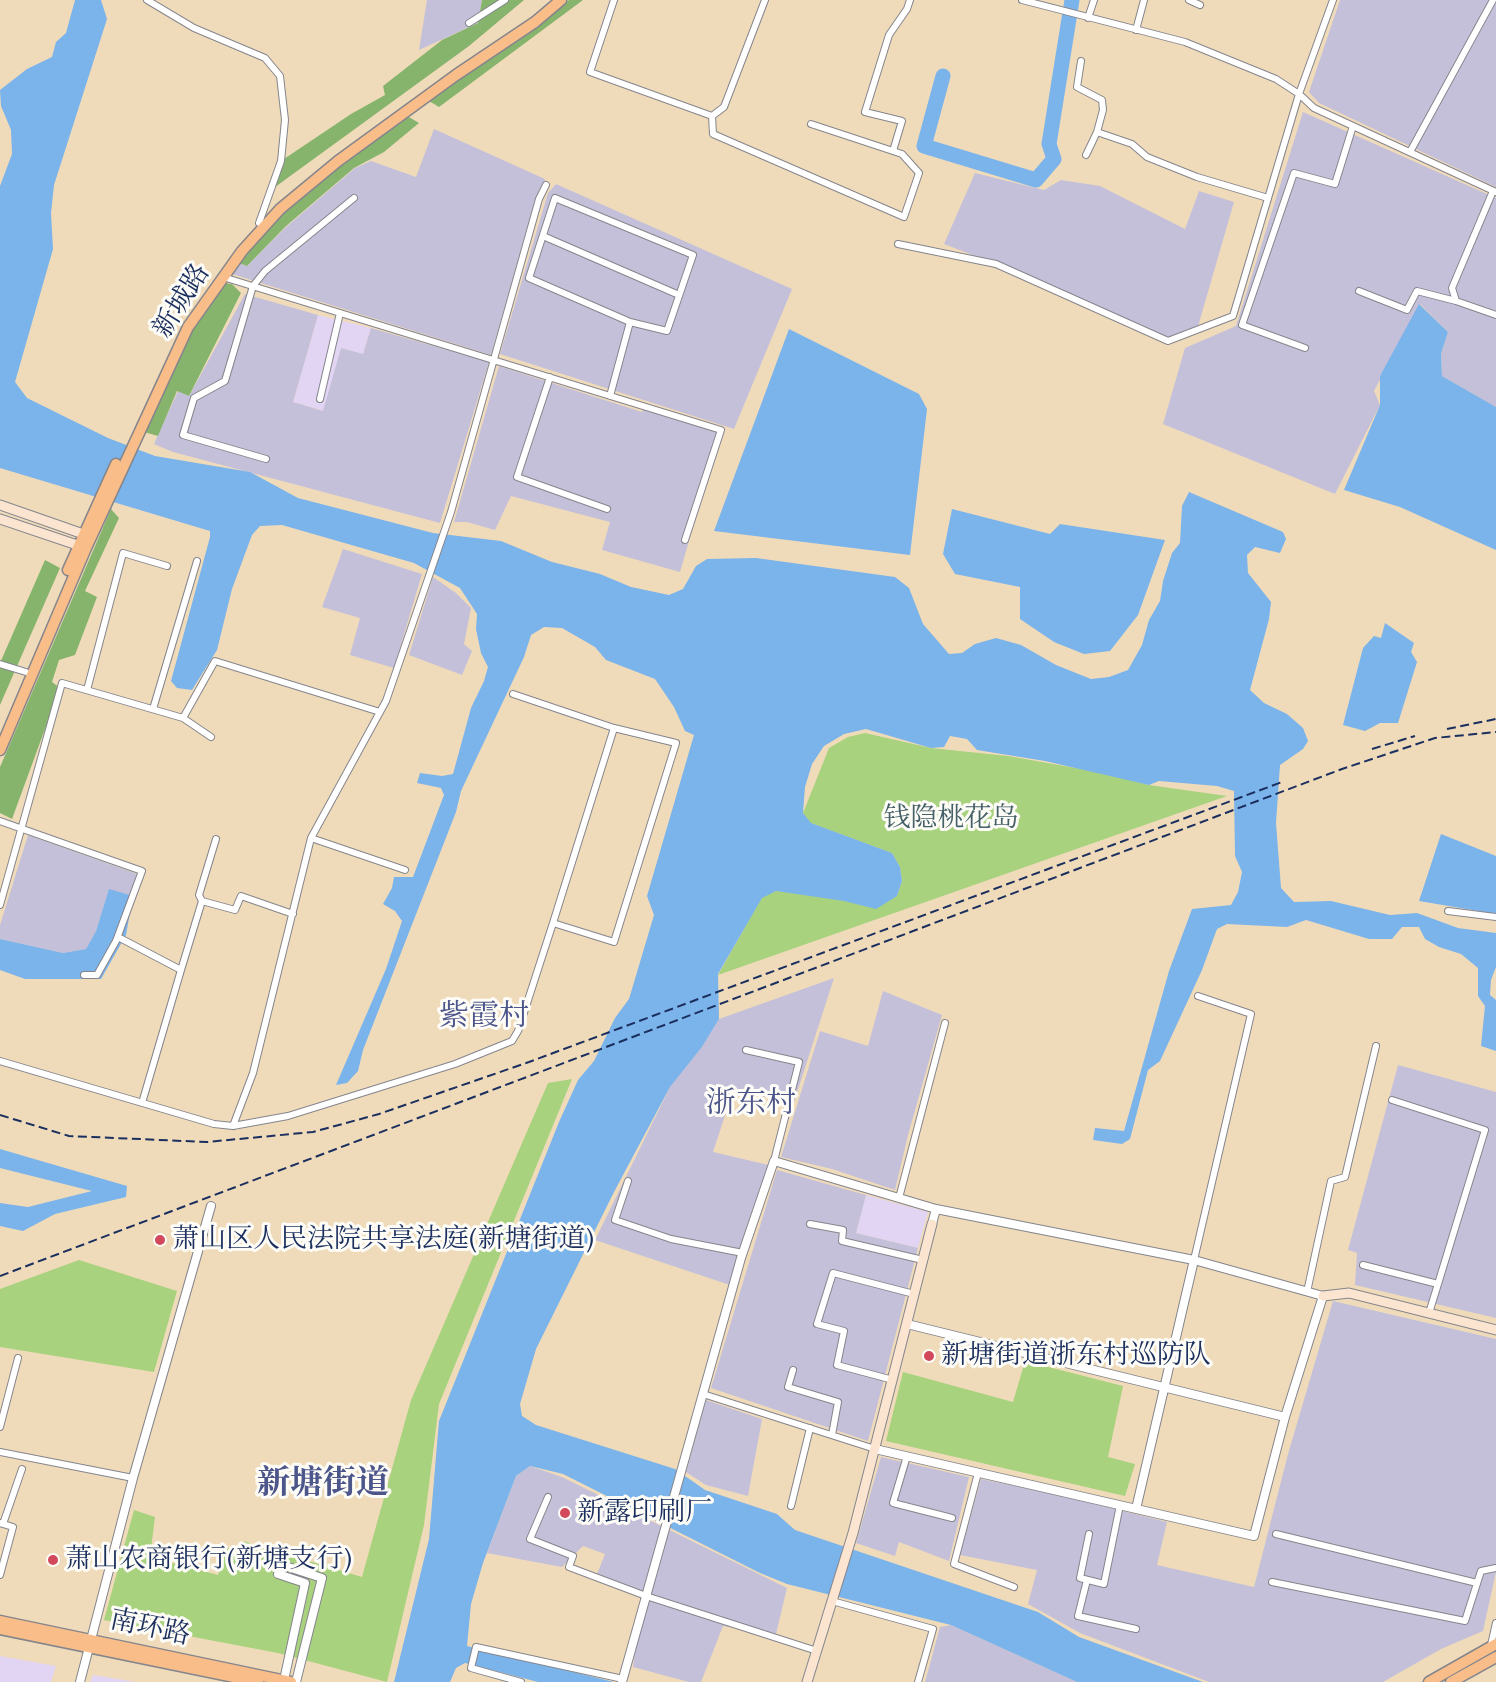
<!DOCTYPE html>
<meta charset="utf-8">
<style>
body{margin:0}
canvas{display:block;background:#efdbba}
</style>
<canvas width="1496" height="1682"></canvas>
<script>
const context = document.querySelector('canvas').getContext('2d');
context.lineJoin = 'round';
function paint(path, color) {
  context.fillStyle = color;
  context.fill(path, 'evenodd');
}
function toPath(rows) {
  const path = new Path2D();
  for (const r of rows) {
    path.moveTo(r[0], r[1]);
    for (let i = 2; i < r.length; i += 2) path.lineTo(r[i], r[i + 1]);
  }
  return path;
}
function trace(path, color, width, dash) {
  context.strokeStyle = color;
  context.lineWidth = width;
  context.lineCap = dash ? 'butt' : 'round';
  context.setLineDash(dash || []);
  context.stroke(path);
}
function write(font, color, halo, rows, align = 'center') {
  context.font = font + ' "EB Garamond","Noto Serif SC",serif';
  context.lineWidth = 6;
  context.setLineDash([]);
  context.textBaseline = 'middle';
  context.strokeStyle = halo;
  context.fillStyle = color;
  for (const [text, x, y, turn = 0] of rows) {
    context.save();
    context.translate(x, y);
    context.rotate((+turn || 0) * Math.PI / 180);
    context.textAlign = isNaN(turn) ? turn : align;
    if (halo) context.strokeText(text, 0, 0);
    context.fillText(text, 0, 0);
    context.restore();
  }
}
const built = toPath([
 [318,315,371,328,363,354,341,348,324,411,293,402],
 [866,1195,928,1212,918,1248,856,1233],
 [0,1656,56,1666,51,1682,0,1682],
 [93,1675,136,1682,90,1682]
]);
const industrial = toPath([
 [427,0,482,0,478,23,419,50],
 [1340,0,1496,0,1496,187,1319,103,1309,92],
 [1303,112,1496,198,1496,407,1442,376,1441,354,1448,332,1420,304,1374,391,1380,405,1335,494,1163,424,1185,348,1236,326],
 [434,129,545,179,527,228,491,355,232,274,239,263,247,266,286,227,355,168,371,161,416,177],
 [975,173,1044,190,1061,180,1100,186,1185,229,1199,191,1234,202,1197,330,1168,341,1058,288,944,244],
 [556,184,792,289,734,429,500,354,548,193],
 [245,294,318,315,293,402,323,411,341,348,363,354,371,328,489,362,440,523,173,452,154,444,178,391,189,396],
 [499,366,642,412,644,406,721,430,680,572,602,550,610,522,511,496,495,530,467,522,454,522],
 [343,549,422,574,394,668,350,655,360,618,322,607],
 [433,577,456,593,471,608,464,644,472,651,462,675,409,655],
 [28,835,140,875,133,896,109,890,96,931,86,949,63,953,0,939,0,925],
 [834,978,794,1102,733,1091,713,1152,773,1166,730,1285,595,1240,670,1087,702,1047,719,1019],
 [883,991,942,1015,908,1135,895,1190,832,1169,781,1157,820,1031,868,1046],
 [1398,1065,1496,1092,1496,1318,1355,1285,1357,1253,1348,1250],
 [777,1170,866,1195,856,1233,918,1248,868,1441,711,1388],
 [1333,1301,1496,1339,1496,1572,1483,1631,1441,1649,1383,1682,1209,1682,1080,1633,1028,1604,1037,1570,960,1555,981,1479,1058,1495,1167,1522,1157,1565,1254,1587,1288,1454],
 [706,1400,762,1419,748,1496,706,1485,686,1472],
 [881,1457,969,1477,949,1561,899,1542,895,1556,856,1543],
 [530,1466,562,1477,787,1588,776,1634,723,1626,701,1682,689,1682,633,1667,643,1591,597,1574,605,1554,583,1546,562,1567,487,1553,516,1476],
 [951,1625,1077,1682,925,1682,940,1627]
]);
const green = toPath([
 [865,733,931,748,1008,756,1104,773,1149,785,1227,796,718,975,762,897,776,891,897,896,902,881,900,867,892,853,810,823,803,813,829,748,848,737],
 [572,1079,439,1404,424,1525,387,1682,278,1653,104,1620,134,1510,155,1517,150,1557,218,1575,226,1547,240,1551,243,1541,362,1577,411,1400,548,1083],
 [79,1260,177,1291,154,1372,0,1347,0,1289],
 [1025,1361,1123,1386,1108,1457,1135,1464,1125,1496,886,1441,903,1372,1013,1402]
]);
const forest = toPath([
 [482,0,524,0,469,46,271,190,281,161,351,114,385,95,383,86,442,40,478,23],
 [569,0,583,0,439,107,429,101],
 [409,117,419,123,384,152,354,168,286,226,247,266,239,263,288,207,349,158],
 [224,283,232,284,241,293,189,396,177,391,158,436,144,432,190,333],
 [111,509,119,518,85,591,97,597,75,655,59,660,52,682,60,688,12,819,0,813,0,767],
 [45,560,60,568,0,705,0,663]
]);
const water = toPath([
 [75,0,101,0,107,19,54,185,51,213,53,249,15,382,27,398,108,438,155,456,250,472,298,498,433,533,501,541,552,562,600,574,631,587,669,595,683,589,696,566,707,559,756,558,895,577,909,588,923,624,949,654,962,653,975,644,996,638,1021,645,1056,665,1091,679,1109,677,1128,670,1142,645,1149,620,1160,601,1163,581,1172,553,1180,543,1182,506,1189,492,1283,532,1286,539,1280,553,1255,547,1247,555,1248,573,1271,602,1269,619,1250,690,1264,703,1287,714,1303,728,1308,741,1303,749,1280,765,1276,823,1281,888,1294,902,1331,901,1390,915,1417,913,1458,928,1496,933,1496,967,1491,980,1490,995,1496,1000,1496,1051,1481,1046,1485,1006,1478,996,1478,968,1461,954,1439,947,1425,939,1419,927,1402,927,1392,939,1369,939,1306,920,1287,927,1227,924,1217,929,1202,970,1160,1061,1148,1070,1130,1139,1122,1144,1093,1140,1095,1128,1124,1131,1169,971,1192,909,1231,905,1238,892,1242,872,1235,856,1234,791,1217,786,1159,781,1149,785,1045,761,977,750,967,739,950,736,944,747,931,748,866,729,844,734,824,746,812,764,805,787,803,813,811,823,892,853,900,867,902,881,897,896,876,909,844,901,776,891,762,898,718,974,719,1019,702,1047,670,1087,614,1192,536,1349,520,1404,522,1416,536,1425,675,1469,705,1490,777,1514,795,1530,1038,1612,1079,1637,1203,1682,1077,1682,951,1625,787,1584,760,1573,563,1474,530,1466,516,1476,483,1563,471,1604,467,1646,614,1682,538,1682,465,1663,456,1668,450,1682,394,1682,429,1539,439,1421,559,1122,578,1080,594,1061,615,1018,629,999,654,915,647,896,694,735,685,731,674,707,655,679,606,660,595,647,562,628,544,627,531,635,524,657,461,791,456,812,363,1050,358,1071,347,1083,336,1085,386,969,402,921,395,911,383,904,392,888,394,877,413,877,444,795,441,788,417,783,420,773,442,776,453,774,471,708,484,681,488,667,481,653,476,629,477,614,460,588,414,563,282,525,260,526,252,535,232,589,217,650,192,690,177,688,171,681,210,537,210,531,0,468,0,186,12,154,11,130,1,106,0,90,27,69,52,57,56,42,66,33],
 [1419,304,1448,332,1441,354,1442,376,1496,407,1496,550,1400,507,1344,490,1380,405,1380,376],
 [789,329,919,394,927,409,910,555,714,531],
 [952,509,1050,534,1060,524,1165,540,1138,615,1110,651,1084,654,1054,642,1020,619,1020,587,955,574,943,554],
 [1385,623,1414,643,1411,652,1417,662,1398,723,1380,723,1365,731,1343,725,1363,648,1374,636,1381,638],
 [1441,834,1496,856,1496,914,1419,901],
 [109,889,133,896,126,935,101,979,25,979,0,970,0,939,63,953,86,949,96,931],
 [0,1149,127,1186,126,1197,55,1214,23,1231,0,1226,0,1203,28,1207,92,1191,0,1168]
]);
const river = toPath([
 [943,76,924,146,1036,180,1054,159,1049,144,1072,0]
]);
const minor = toPath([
 [147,0,194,28,265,58,280,76,285,120,281,161,259,223],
 [614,0,590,72,712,116,713,134,904,217,919,173,902,154,811,124],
 [1022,0,1185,42,1276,79,1299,94,1314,108,1496,192],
 [1189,0,1200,5],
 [1088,18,1094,0],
 [469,23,505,0],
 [1136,30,1144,0],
 [1081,61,1077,87,1102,100,1103,110,1097,132],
 [712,116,724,107,765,0],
 [893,151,902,121,865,112,889,35,907,9,910,0],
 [1410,152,1493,0],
 [1086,155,1097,132,1132,144,1147,157,1197,177,1268,198],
 [555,198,693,255,667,331,630,322,529,278,555,198],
 [543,236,679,295],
 [898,244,996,264,1168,341,1233,316,1299,94,1333,0],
 [223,277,721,430,685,540],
 [1359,291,1407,310,1417,291,1456,301,1496,315],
 [1456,301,1452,288,1493,191],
 [1305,348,1242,325,1294,173,1335,184,1353,126],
 [550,377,517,477,607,509],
 [610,396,630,322],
 [320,399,340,313],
 [266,459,183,435,194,398,225,381,253,286,265,271,354,198],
 [0,664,26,672],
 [87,690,123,553,167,566],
 [513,694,614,728,676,743,614,942,553,923],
 [153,709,197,561],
 [183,718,215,661,380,712],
 [0,821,142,871,116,941,97,975,84,975],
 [311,838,386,701,451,512,539,199,546,185],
 [202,901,199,895,216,839],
 [0,905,62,683,183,718,211,737],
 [1448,911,1496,917],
 [118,937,181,970,142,1103],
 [181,970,202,901,235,910,241,896,293,914],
 [746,1050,799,1062,774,1161],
 [0,1061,214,1124,233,1126,288,1116,455,1064,512,1041,518,1031,553,923,614,728],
 [1392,1100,1485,1130,1438,1284],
 [233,1126,253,1073,311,838,405,870],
 [628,1181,615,1220,671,1239,743,1253],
 [899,1198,945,1023],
 [810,1224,843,1230,842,1241,923,1260],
 [1194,1260,1251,1014,1198,996],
 [1363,1265,1438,1284,1429,1313],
 [1307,1292,1331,1181,1345,1177,1376,1046],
 [793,1370,788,1387,838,1402,832,1435],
 [893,1380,837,1365,844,1331,817,1324,833,1273,914,1294],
 [703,1394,875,1449],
 [0,1427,18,1358],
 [0,1452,133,1478],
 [907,1456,893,1503,952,1518],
 [978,1473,954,1564,1014,1587],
 [548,1497,530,1539,573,1556,569,1567,646,1596,817,1651],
 [791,1506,810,1428],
 [0,1523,13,1527,0,1575],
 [3,1524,22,1469],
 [1089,1534,1080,1578,1104,1584,1120,1505],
 [1276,1534,1477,1583],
 [1087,1580,1078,1616,1136,1629],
 [1272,1582,1465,1621,1481,1571,1496,1568],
 [832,1601,933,1629,918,1682],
 [1491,1645,1496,1623],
 [521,1682,471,1668,476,1647,623,1679]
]);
const tertiary = toPath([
 [936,1209,1194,1260,1136,1509],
 [1194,1260,1323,1296,1285,1417],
 [875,1449,1254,1536,1285,1417,907,1324],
 [284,1680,305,1583,278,1574,282,1565,322,1578,296,1682],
 [80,1682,133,1478,211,1206],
 [622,1682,741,1258,774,1161,936,1209,932,1224]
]);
const secondary = toPath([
 [0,505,89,536],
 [0,519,86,548],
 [1323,1296,1349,1293,1496,1330],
 [807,1682,853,1533,932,1224]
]);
const primary = toPath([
 [68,570,116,464],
 [0,750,86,548,188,327,242,251,280,209,338,161,456,75,535,22,561,0],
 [0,1621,291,1682],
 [0,1629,258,1682],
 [1429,1682,1496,1644],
 [1451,1682,1496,1657]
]);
const rail = toPath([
 [1447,729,1496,719],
 [1372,749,1415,736],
 [0,1115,69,1136,207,1142,313,1132,379,1114,529,1062,1282,782],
 [0,1276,1342,769,1435,738,1496,732]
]);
const markers = [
 [160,1240,6,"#d1495b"],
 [929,1356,6,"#d1495b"],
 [565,1513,6,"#d1495b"],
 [53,1560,6,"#d1495b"]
];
const streetNames = [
 ["新城路",182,301,-58],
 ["南环路",150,1628,12]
];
const parkNames = [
 ["钱隐桃花岛",951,819]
];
const poiNames = [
 ["萧山区人民法院共享法庭(新塘街道)",172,1240],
 ["新塘街道浙东村巡防队",941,1356],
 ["新露印刷厂",577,1513],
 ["萧山农商银行(新塘支行)",65,1560]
];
const quarterNames = [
 ["紫霞村",484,1017],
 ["浙东村",751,1104]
];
const districtNames = [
 ["新塘街道",323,1484]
];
paint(built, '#e2d4f3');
paint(industrial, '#c5c0da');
paint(green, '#a8d27e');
paint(forest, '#86b46d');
paint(water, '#7bb3eb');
trace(river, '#7bb3eb', 15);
trace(minor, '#85858c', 8);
trace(tertiary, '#85858c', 10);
trace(secondary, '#85858c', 11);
trace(primary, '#85858c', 13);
trace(minor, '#fff', 6);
trace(tertiary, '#fff', 8);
trace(secondary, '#fce5d0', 9);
trace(primary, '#f8bd89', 10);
trace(rail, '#1b2f5e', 2, [9, 4.5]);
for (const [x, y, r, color] of markers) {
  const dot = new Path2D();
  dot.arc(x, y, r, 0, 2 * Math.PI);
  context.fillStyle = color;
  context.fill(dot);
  trace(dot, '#fdfcf7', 2);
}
write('27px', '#1b2f5e', '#fdfcf7', streetNames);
write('27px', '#456068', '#fdfcf7', parkNames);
write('27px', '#1b2f5e', '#fdfcf7', poiNames, 'left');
write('30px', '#4c568b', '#fdfcf7', quarterNames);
write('bold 33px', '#4c568b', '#fdfcf7', districtNames);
</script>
